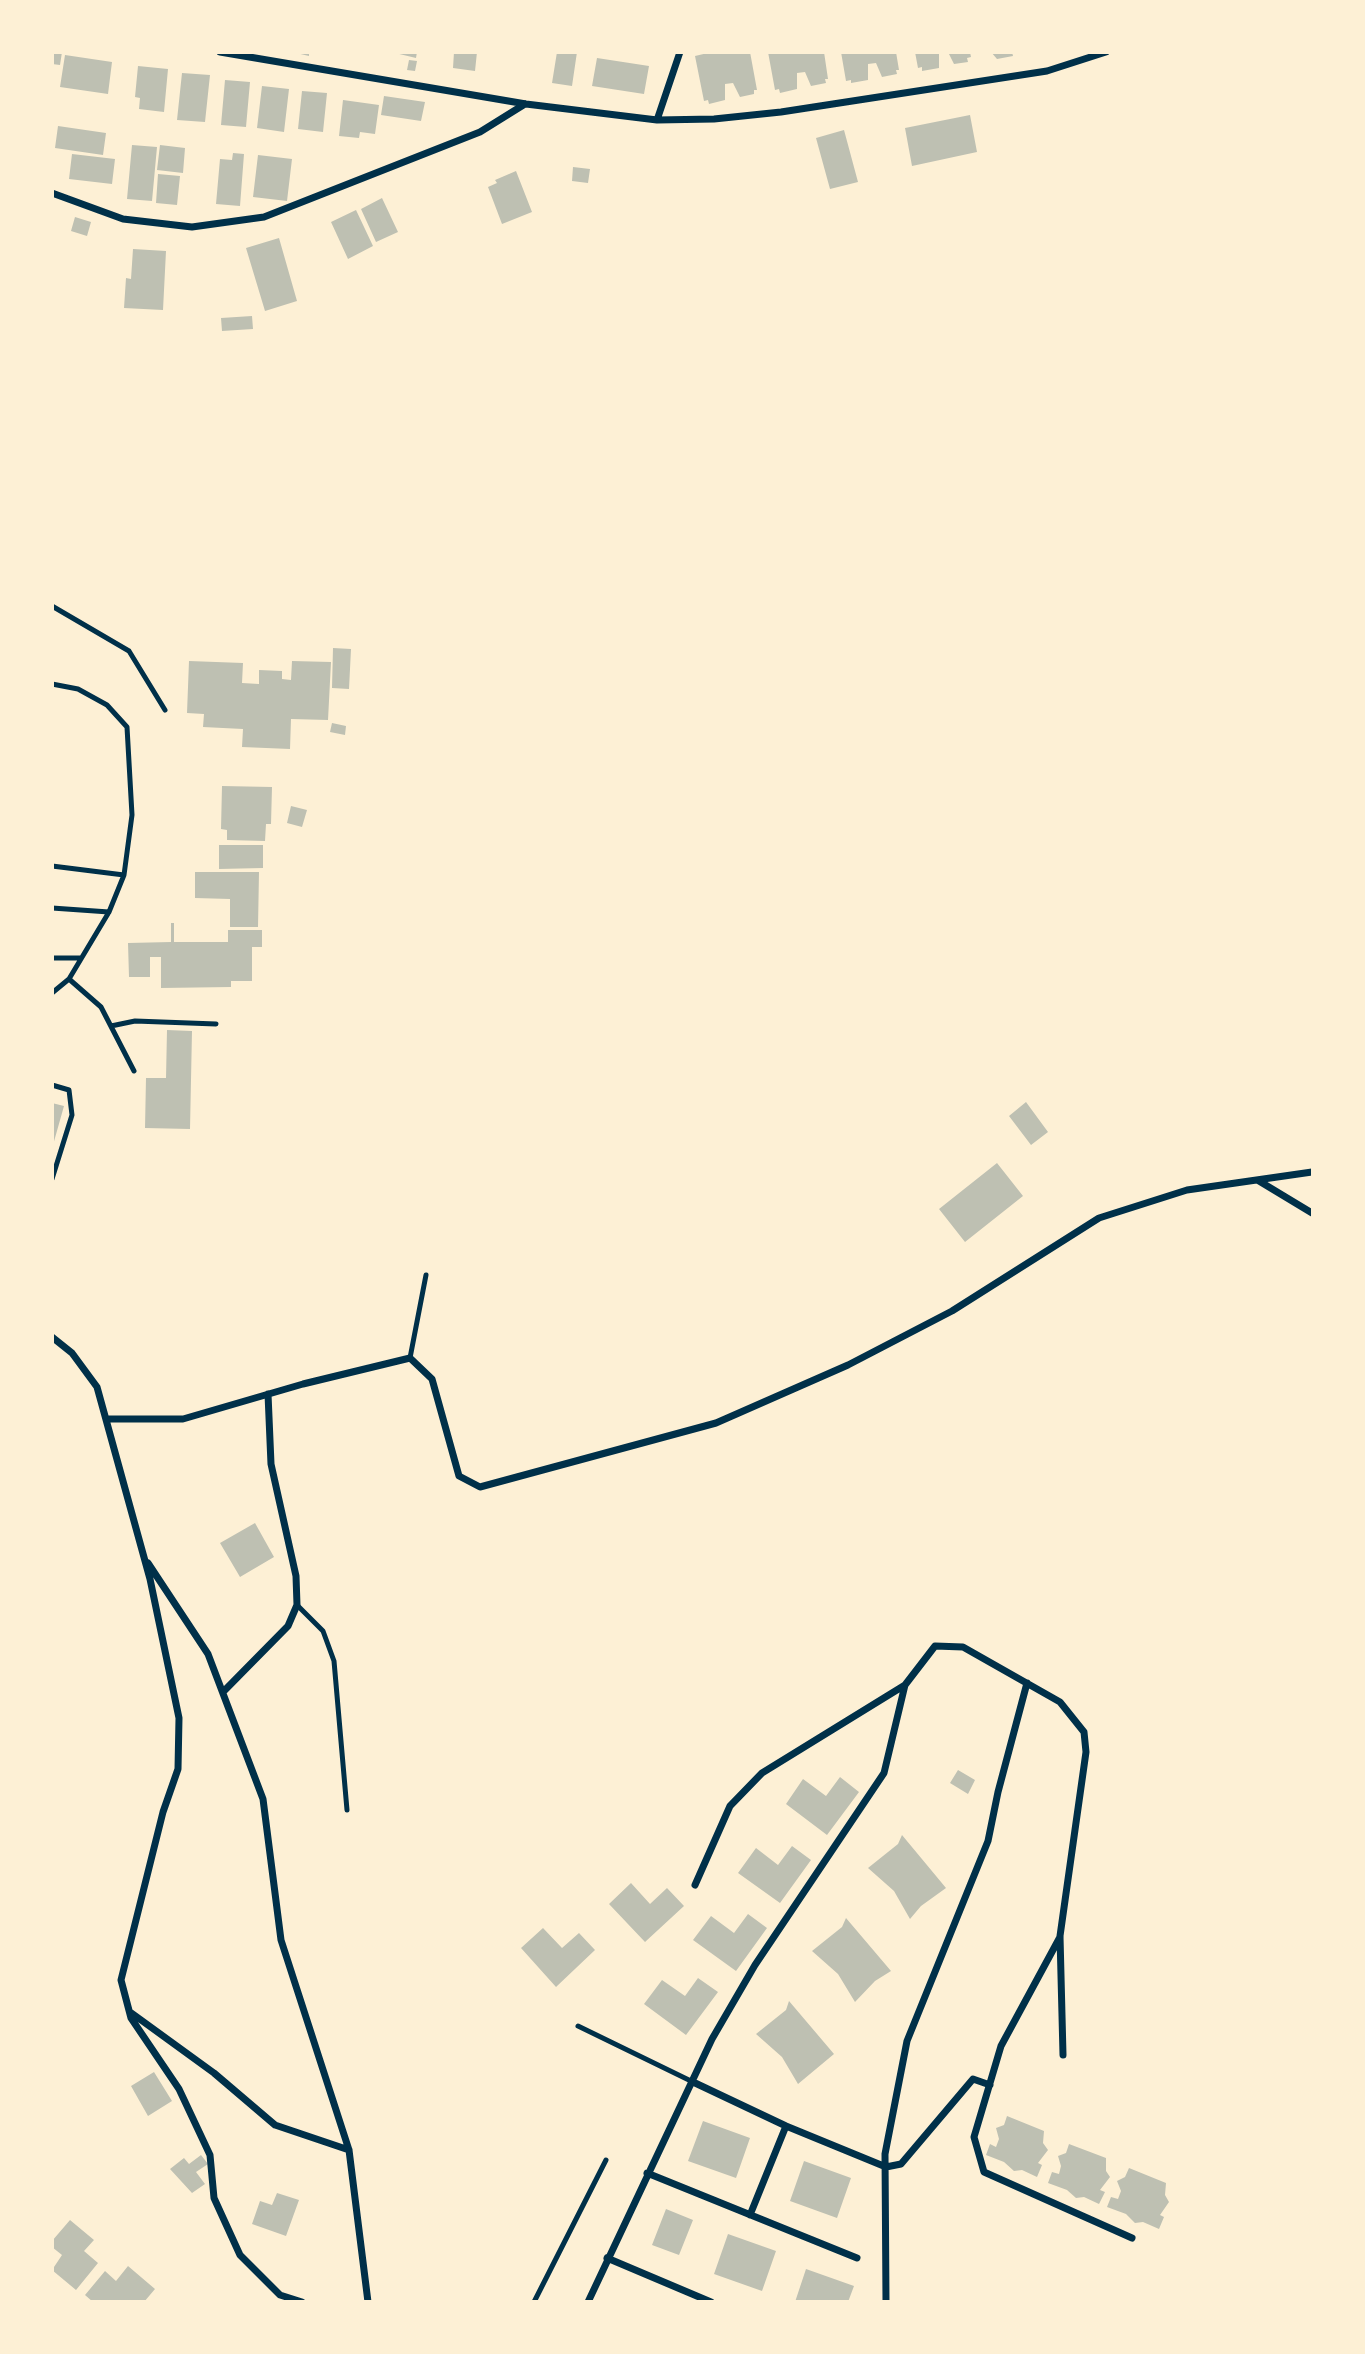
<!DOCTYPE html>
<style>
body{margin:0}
#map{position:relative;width:1365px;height:2354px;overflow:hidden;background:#fdf0d5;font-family:Lato,sans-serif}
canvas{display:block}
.frame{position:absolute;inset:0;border:54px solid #fdf0d5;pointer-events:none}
</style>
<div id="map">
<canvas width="1365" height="2354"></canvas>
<div class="frame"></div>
</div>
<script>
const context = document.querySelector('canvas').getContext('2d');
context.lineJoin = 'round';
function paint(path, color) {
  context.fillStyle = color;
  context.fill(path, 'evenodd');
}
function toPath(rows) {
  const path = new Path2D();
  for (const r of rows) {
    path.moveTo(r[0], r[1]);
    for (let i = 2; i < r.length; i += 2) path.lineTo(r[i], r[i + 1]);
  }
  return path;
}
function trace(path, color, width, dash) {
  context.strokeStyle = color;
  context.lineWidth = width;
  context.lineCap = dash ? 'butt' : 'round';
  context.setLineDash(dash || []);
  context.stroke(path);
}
const building = toPath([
 [52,52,62,52,60,65,52,64],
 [292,52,309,52,309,56],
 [391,52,417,52,416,58],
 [454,52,477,52,475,71,453,68],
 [557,52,577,52,572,86,552,83],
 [712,52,750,52,757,90,754,90,754,94,740,97,733,83,725,84,725,100,709,104,708,100,704,101,695,56],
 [768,52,824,52,828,79,825,79,826,83,811,86,805,72,797,73,797,89,780,93,779,89,775,90],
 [841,52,896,52,899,70,896,70,897,74,882,77,876,63,868,64,868,80,851,83,851,80,846,81],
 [915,52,939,52,939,68,922,71,922,67,918,68],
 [948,52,970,52,971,57,967,58,968,62,954,64],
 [991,52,1012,52,1013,56,997,59],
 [65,55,112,62,108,94,60,87],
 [597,58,649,66,644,94,592,86],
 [409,60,417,61,415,71,407,70],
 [138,66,168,69,164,112,139,109,140,98,135,97],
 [182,73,210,75,205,122,177,120],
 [225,80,250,82,246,127,221,125],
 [262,86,289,89,284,132,257,128],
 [302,91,327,93,323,132,298,129],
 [384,96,425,102,421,121,381,115],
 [343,100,379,105,375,134,360,132,359,138,339,136],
 [970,115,977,152,912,166,905,128],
 [58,126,106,133,103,155,55,148],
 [844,130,858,182,830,189,816,138],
 [132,145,157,147,152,201,127,199],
 [160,145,185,148,183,173,157,170],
 [233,153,244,154,240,206,216,204,220,159,232,160],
 [72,154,115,159,112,184,69,179],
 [258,155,292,159,287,201,253,197],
 [573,167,590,169,588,183,572,181],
 [516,171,532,212,502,224,488,187,497,183,495,180],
 [158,174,180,176,177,205,156,203],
 [382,198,398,232,376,242,361,209],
 [356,210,373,246,348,259,331,222],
 [75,217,91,222,87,236,71,231],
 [279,238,297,301,265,311,246,248],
 [133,249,166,251,163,310,124,308,126,278,131,279],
 [252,316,253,329,222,331,221,318],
 [333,648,351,649,349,689,332,688],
 [189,661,243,663,242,683,259,684,259,670,282,671,282,679,291,680,292,661,331,662,328,720,291,719,290,749,242,747,243,729,203,727,204,714,187,713],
 [332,723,346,726,345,735,330,732],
 [222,786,272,787,271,824,266,824,265,841,227,840,227,830,221,829],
 [291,806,307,810,302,827,287,823],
 [219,845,263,845,263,868,219,869],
 [195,872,259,872,258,927,230,927,230,899,195,898],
 [171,923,174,923,174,942,228,942,228,930,262,930,262,947,252,947,252,981,231,981,231,987,161,988,161,957,150,957,150,977,129,977,128,943,171,942],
 [167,1030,192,1031,190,1129,145,1128,146,1078,166,1078],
 [1026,1102,1048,1132,1031,1145,1009,1116],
 [52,1103,64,1106,53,1145,52,1145],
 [997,1163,1023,1196,965,1242,939,1209],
 [255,1523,274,1557,240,1577,220,1543],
 [958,1770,975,1780,968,1794,950,1783],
 [840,1777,859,1792,827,1835,786,1804,803,1779,826,1796],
 [902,1835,946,1888,921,1906,910,1919,894,1891,868,1868,898,1844],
 [792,1846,811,1860,780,1903,738,1873,756,1848,778,1865],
 [631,1883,650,1904,667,1888,684,1906,645,1942,609,1904],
 [748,1914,767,1928,736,1971,693,1940,711,1916,734,1933],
 [846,1918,891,1971,875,1981,855,2002,838,1974,812,1951,842,1927],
 [543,1928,562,1948,579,1933,595,1950,556,1987,521,1948],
 [698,1978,718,1992,686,2035,644,2004,662,1980,685,1996],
 [789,2001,834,2054,798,2084,782,2057,756,2034,786,2010],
 [154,2072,172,2101,148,2116,131,2086],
 [1007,2116,1044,2131,1043,2143,1048,2150,1038,2163,1042,2165,1037,2177,1022,2170,1014,2171,1004,2162,986,2155,990,2144,996,2147,999,2139,996,2128,1004,2125],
 [703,2121,750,2138,736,2178,688,2161],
 [1069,2144,1106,2158,1106,2171,1110,2177,1100,2190,1105,2192,1099,2204,1084,2197,1076,2198,1067,2190,1048,2183,1052,2172,1059,2174,1061,2166,1058,2156,1066,2153],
 [201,2155,208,2164,196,2172,205,2184,192,2193,170,2169,184,2158,189,2164],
 [804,2161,851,2178,837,2218,790,2201],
 [1129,2168,1166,2183,1165,2195,1169,2202,1160,2215,1164,2217,1159,2229,1143,2222,1135,2223,1126,2214,1107,2207,1111,2197,1118,2199,1121,2191,1117,2181,1125,2177],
 [277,2193,299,2200,286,2236,252,2224,260,2201,272,2205],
 [666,2209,693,2220,679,2255,652,2245],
 [70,2220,94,2240,84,2251,98,2263,76,2290,52,2270,62,2255,52,2247,52,2241],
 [728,2234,776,2251,762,2291,714,2274],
 [128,2266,155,2289,144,2302,93,2302,85,2295,105,2271,116,2281],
 [806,2269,854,2286,848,2302,795,2302]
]);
const service = toPath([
 [52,606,129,651,165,710],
 [52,684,78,689,107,705,127,727,132,815,124,875,109,912,69,979,52,993],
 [52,866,124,875],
 [52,908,109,912],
 [52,958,81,958],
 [69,979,101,1007,134,1071],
 [111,1026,135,1021,216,1024],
 [52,1085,69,1090,72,1115,52,1179],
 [410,1358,426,1275],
 [297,1605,323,1631,334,1661,347,1810],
 [578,2026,693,2082],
 [534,2302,606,2160]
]);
const minor = toPath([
 [220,52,526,104,657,120,714,119,781,112,1047,71,1106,52],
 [657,120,680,52],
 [52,193,123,219,192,227,264,217,480,132,525,104],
 [1259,1181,1312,1213],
 [52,1337,72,1353,97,1387,150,1579,179,1718,178,1769,163,1812,121,1980,131,2018,179,2089,210,2155,214,2198,240,2255,280,2295,302,2302],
 [106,1419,183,1419,303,1384,410,1358,432,1379,459,1476,480,1487,716,1423,848,1365,952,1311,1099,1218,1187,1190,1312,1172],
 [148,1563,208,1654,263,1799,281,1940,349,2150,368,2302],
 [223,1692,288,1626,297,1605,296,1576,271,1464,268,1394],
 [695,1885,730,1806,762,1773,905,1685,935,1646,963,1647,1060,1702,1084,1732,1086,1752,1060,1936,1063,2055],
 [1060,1937,1001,2046,974,2137,984,2172,1132,2238],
 [130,2012,214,2073,275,2125,349,2150],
 [693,2082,786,2126,886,2167,901,2164,973,2079,990,2085],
 [647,2173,857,2258],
 [750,2215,786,2126],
 [607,2258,711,2302],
 [588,2302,712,2039,755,1965,884,1773,905,1685],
 [886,2302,885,2154,907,2041,988,1841,998,1792,1027,1683]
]);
paint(building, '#bec0b2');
trace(service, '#003049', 5);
trace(minor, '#003049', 7);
</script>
